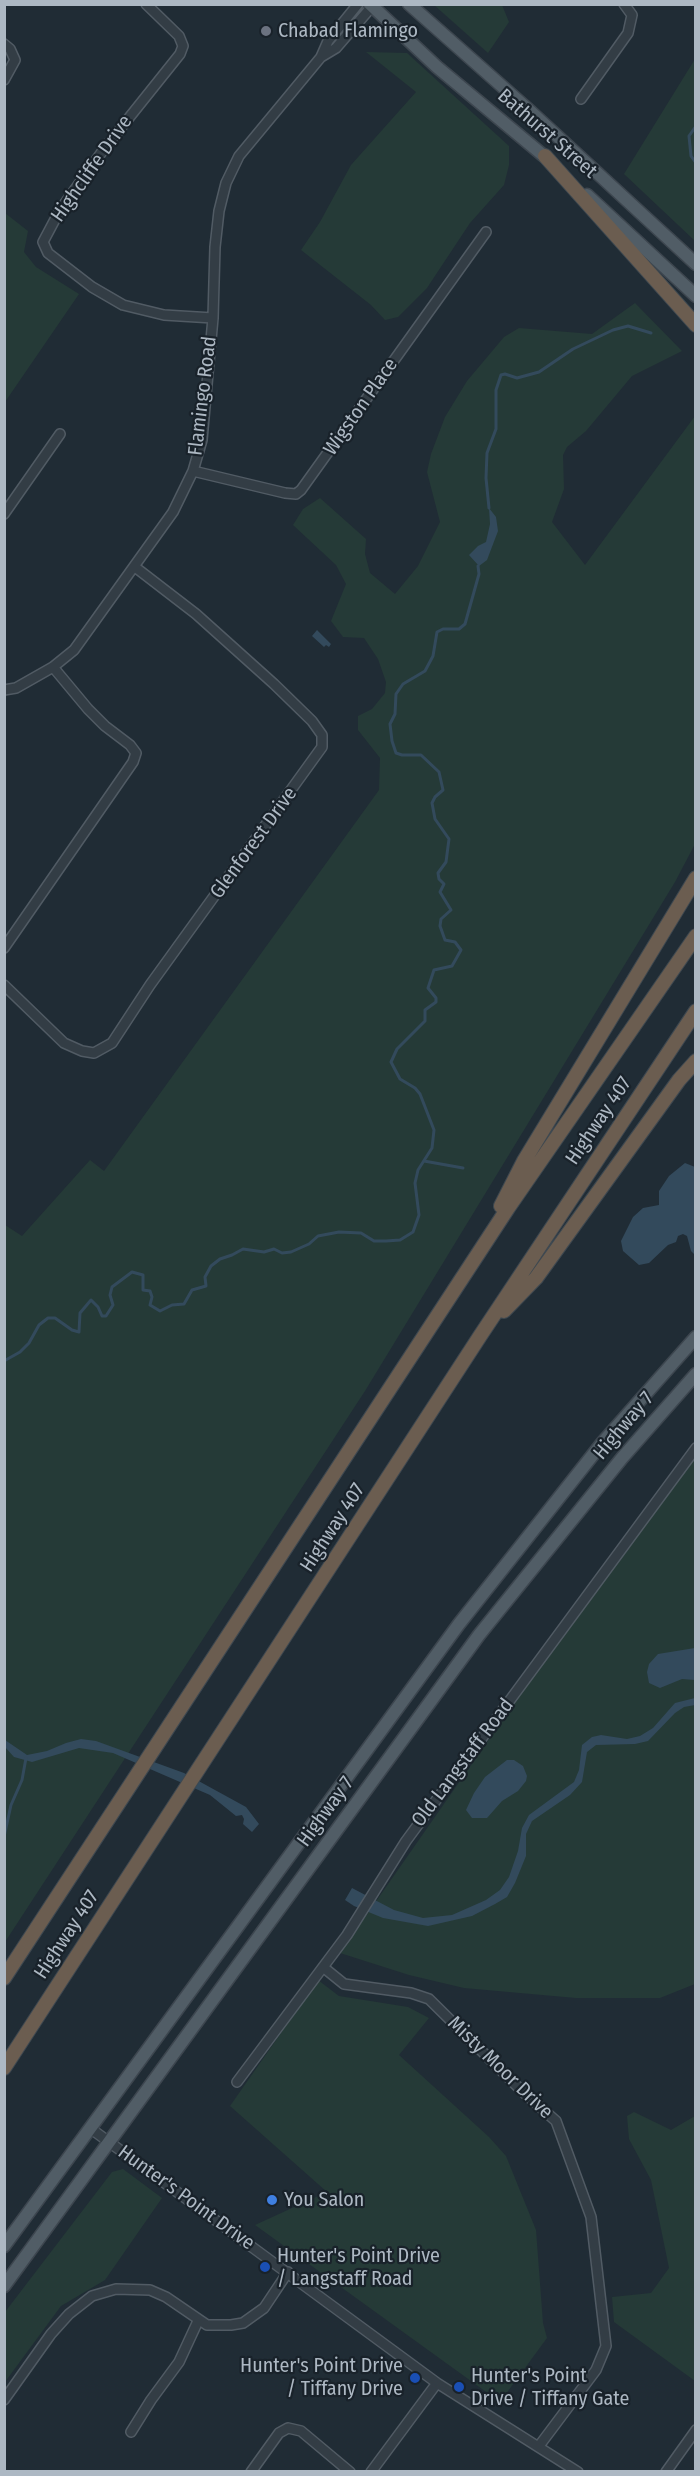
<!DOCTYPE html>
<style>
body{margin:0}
#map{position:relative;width:700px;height:2476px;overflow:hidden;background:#202c35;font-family:"Fira Sans Condensed",sans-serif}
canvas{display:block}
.frame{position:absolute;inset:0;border:6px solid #adb8c3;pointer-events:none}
</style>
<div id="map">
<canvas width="700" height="2476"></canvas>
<div class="frame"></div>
</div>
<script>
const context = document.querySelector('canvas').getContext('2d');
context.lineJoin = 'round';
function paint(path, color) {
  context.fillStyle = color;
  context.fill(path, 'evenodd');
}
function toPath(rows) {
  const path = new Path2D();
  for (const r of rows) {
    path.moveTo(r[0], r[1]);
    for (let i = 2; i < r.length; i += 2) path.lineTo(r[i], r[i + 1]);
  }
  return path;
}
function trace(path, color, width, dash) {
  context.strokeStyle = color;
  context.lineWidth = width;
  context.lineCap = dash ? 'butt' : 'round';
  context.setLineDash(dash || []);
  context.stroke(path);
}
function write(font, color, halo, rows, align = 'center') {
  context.font = font + ' "Fira Sans Condensed",sans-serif';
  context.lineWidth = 4.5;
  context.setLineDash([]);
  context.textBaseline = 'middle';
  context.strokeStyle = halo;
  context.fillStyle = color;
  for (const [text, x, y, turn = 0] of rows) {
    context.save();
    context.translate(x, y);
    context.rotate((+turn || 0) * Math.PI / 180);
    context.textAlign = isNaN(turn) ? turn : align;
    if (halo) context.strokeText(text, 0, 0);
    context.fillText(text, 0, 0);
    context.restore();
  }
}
const green = toPath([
 [434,5,502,5,509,22,488,53],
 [366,52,407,53,509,146,509,165,504,185,470,223,427,288,398,317,385,320,371,305,301,250,320,222,351,165,416,92],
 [695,59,695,241,624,174],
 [5,213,28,231,24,252,36,267,79,294,5,402],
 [635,303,682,351,632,376,586,431,567,447,563,455,564,489,552,522,585,565,695,416,695,844,675,882,365,1391,5,1942,5,1225,22,1236,90,1160,104,1171,379,790,380,758,358,730,358,716,372,709,385,693,386,682,378,659,364,638,343,637,331,621,346,584,336,565,293,525,303,509,320,498,366,539,365,554,370,573,395,594,418,566,440,522,427,472,431,454,445,417,467,381,504,337,519,328,592,334],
 [695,1444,695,1984,660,1998,576,1998,464,1988,409,1975,340,1953],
 [318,1980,339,1996,408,2007,429,2018,399,2055,489,2137,506,2156,536,2230,543,2323,547,2338,500,2402,255,2225,327,2192,230,2106],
 [634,2112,671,2130,695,2116,695,2381,614,2322,612,2297,651,2293,669,2268,651,2180,629,2139,627,2116],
 [123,2169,162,2198,105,2280,61,2306,5,2382,5,2312,112,2172]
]);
const water = toPath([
 [489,508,496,517,498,531,487,560,479,566,469,555,478,546,486,542,490,524],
 [317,630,331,644,329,647,326,645,324,647,312,636],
 [685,1163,695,1167,695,1255,691,1251,687,1236,683,1234,678,1236,676,1242,668,1245,649,1263,639,1265,623,1251,621,1241,633,1217,643,1208,659,1205,659,1191,669,1176],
 [695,1648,695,1680,682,1679,660,1688,649,1683,647,1672,649,1664,658,1654],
 [695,1698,695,1705,684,1707,675,1713,648,1741,635,1744,596,1745,587,1752,582,1782,570,1795,532,1821,526,1834,526,1856,515,1883,507,1897,495,1904,472,1916,428,1926,383,1918,354,1906,345,1900,352,1888,394,1910,423,1918,452,1915,486,1900,500,1890,509,1877,518,1851,522,1828,529,1815,574,1782,579,1770,582,1745,592,1737,601,1735,627,1739,640,1736,653,1728,675,1703],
 [81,1739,96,1741,184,1773,246,1807,259,1824,252,1832,243,1824,244,1819,242,1815,236,1816,210,1795,113,1753,79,1748,32,1762,14,1757,5,1747,5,1740,27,1755,47,1751,66,1743],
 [507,1760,514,1760,523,1766,527,1776,526,1781,518,1791,502,1801,487,1818,472,1818,466,1810,474,1793,485,1777]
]);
const stream = toPath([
 [696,126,689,136,691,156,696,163],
 [489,508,486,478,487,453,496,429,496,390,501,375,505,374,517,378,539,372,573,349,613,330,628,326,651,333],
 [424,1161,463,1168],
 [4,1361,20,1352,29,1343,39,1325,48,1318,55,1318,72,1330,79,1332,80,1313,91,1300,98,1307,102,1316,106,1316,113,1305,110,1295,112,1287,132,1272,143,1275,143,1290,150,1291,152,1297,150,1305,160,1311,172,1305,184,1304,192,1290,206,1286,205,1277,211,1266,220,1259,232,1255,243,1249,264,1252,274,1249,282,1253,291,1252,309,1244,318,1236,339,1232,361,1233,374,1241,386,1241,400,1240,413,1232,419,1215,415,1183,418,1170,432,1148,434,1130,420,1094,415,1088,400,1079,391,1062,397,1049,425,1021,425,1010,436,1002,436,998,428,988,434,970,452,966,461,950,455,942,445,940,440,926,441,919,451,910,440,892,444,884,439,879,438,873,446,862,449,839,435,819,432,803,435,797,443,790,439,772,421,755,402,755,396,753,392,741,390,724,395,714,396,694,403,684,425,671,433,656,437,632,443,629,459,629,465,624,479,574,478,566],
 [4,1837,11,1805,22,1780,26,1758]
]);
const minor = toPath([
 [146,4,179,36,183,46,180,54,104,149,60,210,43,242,48,253,92,287,123,305,164,315,213,318],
 [4,44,10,49,15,60,4,80],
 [321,57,336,48,374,4],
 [581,99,628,33,632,15,624,4],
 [193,471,285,493,296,494,301,490,486,232],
 [4,514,60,434],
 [4,690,16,688,53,667,74,650,173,512,193,471,202,440,213,318,215,247,219,211,226,183,239,156,321,57,328,41,358,4],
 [4,948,133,762,136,753,130,745,105,726,88,709,53,667],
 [4,985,64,1043,82,1051,94,1053,112,1043,150,985,322,747,322,735,312,721,274,684,196,614,135,567],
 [323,1967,344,1984,411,1993,429,1999,523,2092,556,2121,591,2217,606,2346,596,2370,539,2446],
 [237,2082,347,1935,406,1841,696,1448],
 [90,2128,437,2383,578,2472],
 [4,2400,51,2334,69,2314,92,2296,116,2289,150,2290,166,2297,207,2325,231,2325,243,2323,264,2308,288,2272],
 [131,2432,151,2400,179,2362,198,2321],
 [251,2472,279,2433,288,2428,301,2431,350,2472],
 [371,2472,437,2383],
 [666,2472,696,2430]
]);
const major = toPath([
 [370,4,437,67,550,161],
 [409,4,530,111,696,264],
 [587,195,696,296],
 [4,2246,459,1624,603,1442,696,1337],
 [4,2286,479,1635,622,1458,696,1374]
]);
const highway = toPath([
 [545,156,696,325],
 [501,1206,524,1161,696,878],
 [504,1311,536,1278,679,1080,696,1061],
 [4,1978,508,1208,696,936],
 [4,2068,480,1336,696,1011]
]);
const markers = [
 [266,31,6,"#6b7280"],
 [272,2200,6,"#3f7fe0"],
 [265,2267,6,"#1a4fb4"],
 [415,2378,6,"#1a4fb4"],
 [459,2387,6,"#1a4fb4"]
];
const poiNames = [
 ["Chabad Flamingo",278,31],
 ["You Salon",284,2200],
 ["Hunter's Point Drive",277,2256],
 ["/ Langstaff Road",277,2279],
 ["Hunter's Point Drive",403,2366,"right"],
 ["/ Tiffany Drive",403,2389,"right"],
 ["Hunter's Point",471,2376],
 ["Drive / Tiffany Gate",471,2399]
];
const streetNames = [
 ["Bathurst Street",547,134,41],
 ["Highcliffe Drive",92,169,-55],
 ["Flamingo Road",203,396,-83],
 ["Wigston Place",361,407,-55],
 ["Glenforest Drive",254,843,-54],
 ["Highway 407",599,1121,-56],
 ["Highway 7",624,1426,-50],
 ["Highway 407",333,1528,-57],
 ["Old Langstaff Road",463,1763,-53],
 ["Highway 7",326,1812,-54],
 ["Highway 407",67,1935,-57],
 ["Misty Moor Drive",500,2068,44],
 ["Hunter's Point Drive",186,2198,36]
];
paint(green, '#253a37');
paint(water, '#334a5c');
trace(stream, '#334a5c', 3);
trace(minor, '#515b64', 12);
trace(major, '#3d464f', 15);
trace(highway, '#3e4850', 16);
trace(minor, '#333d45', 9);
trace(major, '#515d66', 12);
trace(highway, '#6b5d50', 14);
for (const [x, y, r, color] of markers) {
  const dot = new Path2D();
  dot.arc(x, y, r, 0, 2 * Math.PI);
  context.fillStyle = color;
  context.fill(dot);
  trace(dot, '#19222a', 2);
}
write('20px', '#adb8c3', '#19222a', poiNames, 'left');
write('20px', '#adb8c3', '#19222a', streetNames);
</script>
